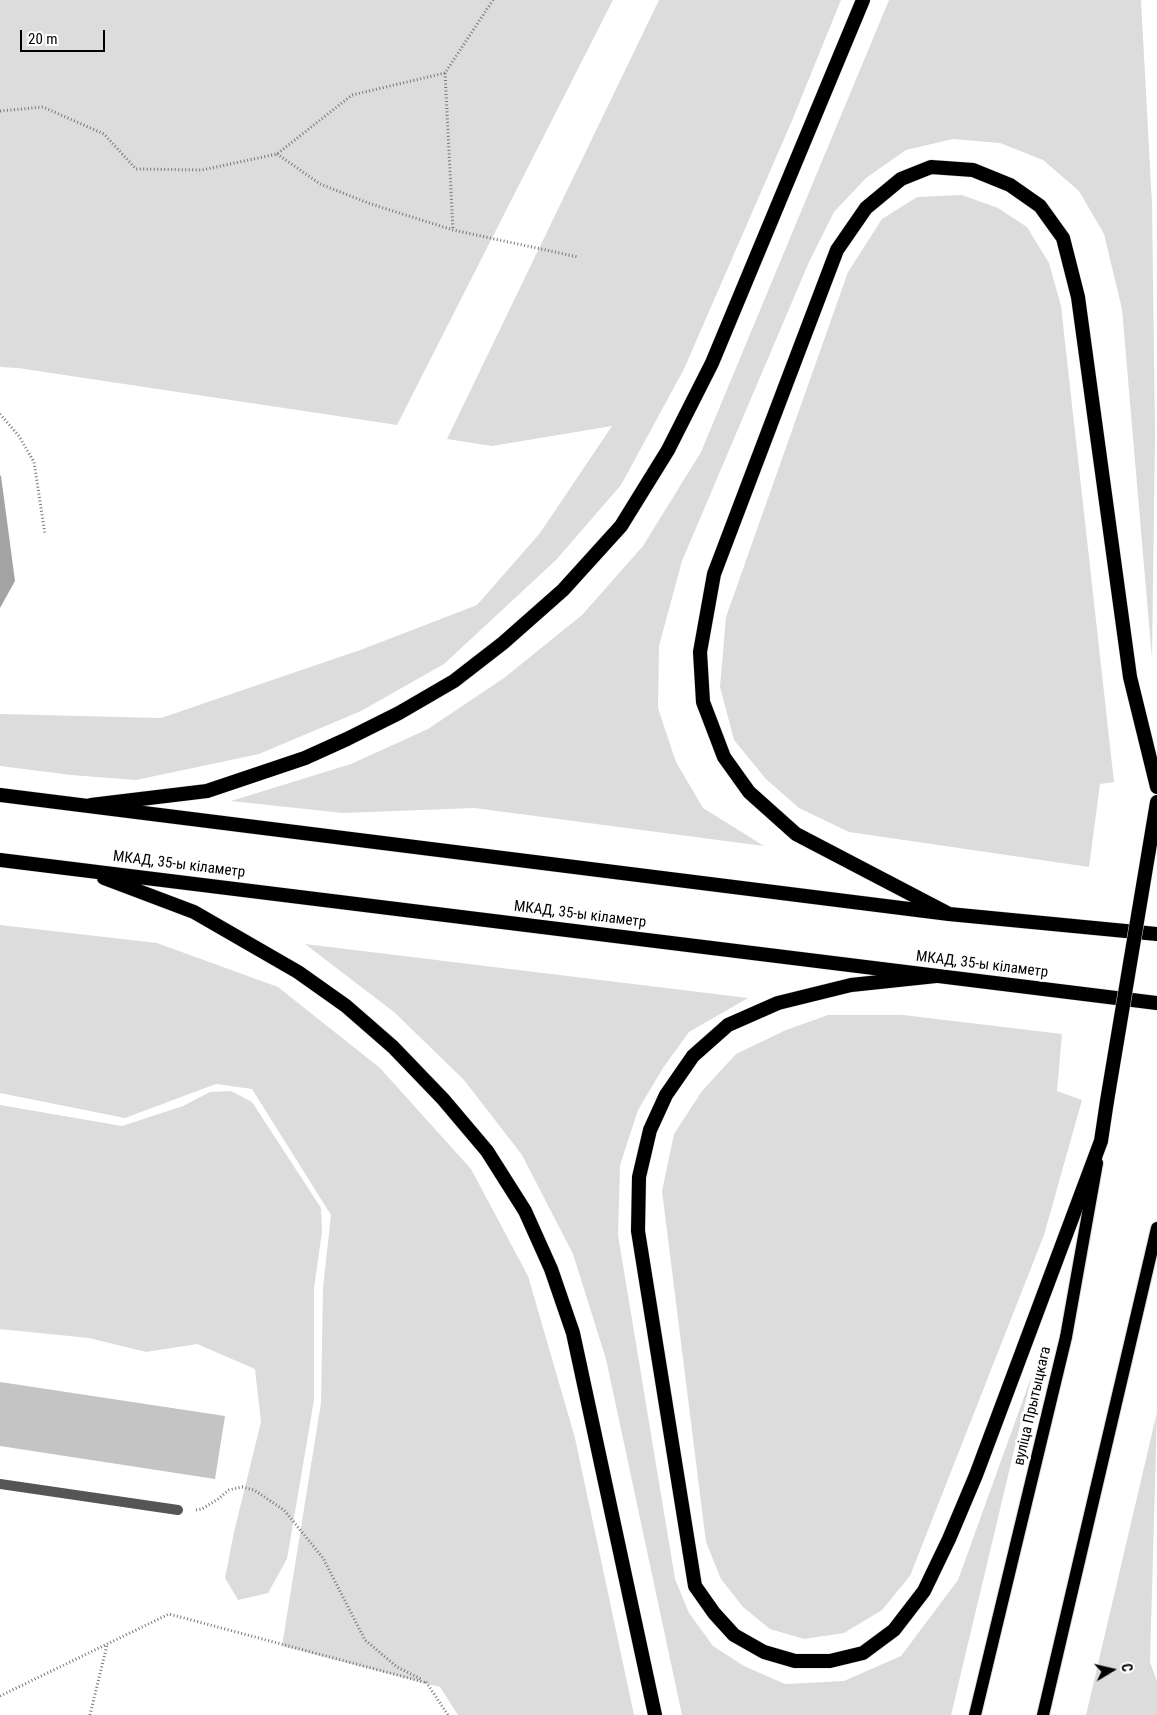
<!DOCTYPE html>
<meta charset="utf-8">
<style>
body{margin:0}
#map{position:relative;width:1157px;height:1715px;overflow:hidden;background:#fff;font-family:"Roboto Condensed",sans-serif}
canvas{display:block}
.north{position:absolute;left:1087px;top:1645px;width:50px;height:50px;-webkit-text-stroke:4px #fff;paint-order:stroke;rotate:81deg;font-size:14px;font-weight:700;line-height:20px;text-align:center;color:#000}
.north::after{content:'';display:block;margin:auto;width:18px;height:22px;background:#000;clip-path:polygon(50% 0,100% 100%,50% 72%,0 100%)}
.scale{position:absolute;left:20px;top:30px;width:85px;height:22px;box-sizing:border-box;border:2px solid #000;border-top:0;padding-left:6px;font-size:15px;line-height:18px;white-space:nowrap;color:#000;-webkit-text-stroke:4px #fff;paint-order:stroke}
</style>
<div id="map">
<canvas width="1157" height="1715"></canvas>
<div class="north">С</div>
<div class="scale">20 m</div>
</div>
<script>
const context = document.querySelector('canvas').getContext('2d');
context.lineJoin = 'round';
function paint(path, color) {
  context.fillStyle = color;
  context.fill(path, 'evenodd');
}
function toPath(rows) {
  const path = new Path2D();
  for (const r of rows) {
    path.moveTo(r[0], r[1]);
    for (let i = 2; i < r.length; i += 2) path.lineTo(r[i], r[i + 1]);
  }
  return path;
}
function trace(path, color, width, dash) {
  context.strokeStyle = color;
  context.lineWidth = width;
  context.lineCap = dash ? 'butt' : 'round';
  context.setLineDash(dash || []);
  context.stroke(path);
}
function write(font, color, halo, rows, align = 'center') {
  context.font = font + ' "Roboto Condensed",sans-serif';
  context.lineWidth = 5;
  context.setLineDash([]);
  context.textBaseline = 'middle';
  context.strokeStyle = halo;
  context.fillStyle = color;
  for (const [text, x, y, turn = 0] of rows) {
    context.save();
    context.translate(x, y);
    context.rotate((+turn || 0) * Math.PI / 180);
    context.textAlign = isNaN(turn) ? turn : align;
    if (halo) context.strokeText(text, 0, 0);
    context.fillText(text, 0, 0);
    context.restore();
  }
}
const green = toPath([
 [0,0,613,0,397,425,18,368,0,367],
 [659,0,841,0,791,123,684,369,621,485,556,560,444,664,361,711,259,754,136,780,71,775,0,766,0,714,161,718,363,649,477,605,540,533,612,426,492,446,447,439],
 [889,0,1141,0,1152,204,1155,433,1152,659,1122,309,1104,234,1079,191,1043,160,1000,143,953,139,906,150,866,178,834,212,809,262,682,561,659,646,658,708,676,762,703,808,764,846,474,808,343,813,231,801,351,764,428,729,504,678,582,615,643,546,701,452],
 [962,195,998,208,1027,227,1049,263,1061,306,1114,782,1100,784,1089,867,849,832,799,808,766,779,734,740,720,687,726,617,848,272,882,219,917,197],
 [0,925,157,943,278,987,380,1068,471,1169,528,1276,575,1438,634,1715,458,1715,440,1687,282,1646,321,1403,323,1288,331,1215,252,1089,216,1084,125,1118,0,1093],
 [305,944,748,998,689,1032,663,1068,638,1110,620,1165,618,1235,675,1579,689,1613,713,1646,744,1666,785,1684,844,1681,901,1656,958,1580,1032,1375,951,1715,682,1715,606,1359,573,1254,522,1155,464,1080,394,1012],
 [828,1015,903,1015,1062,1034,1057,1091,1082,1100,1044,1235,910,1576,882,1610,844,1633,804,1639,770,1629,743,1607,721,1579,706,1542,662,1191,674,1134,702,1091,736,1054,786,1030],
 [231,1091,252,1102,321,1208,322,1232,314,1288,314,1400,287,1559,268,1593,238,1600,225,1578,234,1532,261,1422,255,1369,197,1344,146,1352,89,1338,0,1329,0,1105,122,1126,183,1106,210,1092],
 [1157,1412,1150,1662,1157,1681,1157,1715,1086,1715]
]);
const water = toPath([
 [0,475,1,476,15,581,0,608]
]);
const building = toPath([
 [0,1382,225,1416,215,1479,0,1446]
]);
const path = toPath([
 [445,73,453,230],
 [0,111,43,107,104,134,136,169,202,170,277,154,352,95,445,73,493,0],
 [277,154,320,184,371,204,453,230,578,257],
 [0,414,19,436,34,462,45,534],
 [196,1510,202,1509,218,1499,229,1490,242,1487,254,1490,284,1510,323,1558,365,1640,397,1667,421,1679],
 [426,1682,448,1715],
 [0,1696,169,1614,427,1683],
 [90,1715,107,1645]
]);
const service = toPath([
 [0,1484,178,1510]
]);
const primary = toPath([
 [975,1715,1066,1337,1097,1163],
 [1043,1715,1157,1228]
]);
const trunk = toPath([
 [0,795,949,914,1157,934],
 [91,805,207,791,305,758,347,739,399,713,454,681,503,643,563,590,621,526,668,450,712,363,863,0],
 [0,860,1157,1003],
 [104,878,194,912,298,972,346,1006,393,1047,443,1099,487,1151,525,1211,551,1269,573,1333,655,1715],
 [949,914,796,834,749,792,724,757,703,702,700,652,714,574,837,250,866,208,901,179,931,167,973,170,1010,185,1040,206,1063,238,1078,297,1130,677,1157,787],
 [936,976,851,985,778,1003,728,1025,693,1056,666,1095,650,1130,639,1177,638,1231,695,1586,714,1613,734,1635,764,1652,795,1661,830,1661,863,1653,894,1630,924,1591,949,1539,976,1475,1101,1141,1107,1101]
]);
const trunkBridge = toPath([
 [1107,1101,1157,802]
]);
const streetNames = [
 ["МКАД, 35-ы кіламетр",179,865,7],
 ["МКАД, 35-ы кіламетр",580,915,7],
 ["МКАД, 35-ы кіламетр",982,965,7],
 ["вуліца Прытыцкага",1033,1406,-77]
];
paint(green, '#dcdcdc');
paint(water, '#a3a3a3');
paint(building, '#c4c4c4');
trace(primary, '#dbdbdb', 14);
trace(trunk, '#dbdbdb', 15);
trace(path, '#777', 3, [1, 2.5]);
trace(service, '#555', 10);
trace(primary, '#000', 12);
trace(trunk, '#000', 14);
trace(trunkBridge, '#dbdbdb', 15, []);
trace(trunkBridge, '#000', 14);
write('15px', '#000', '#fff', streetNames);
</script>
